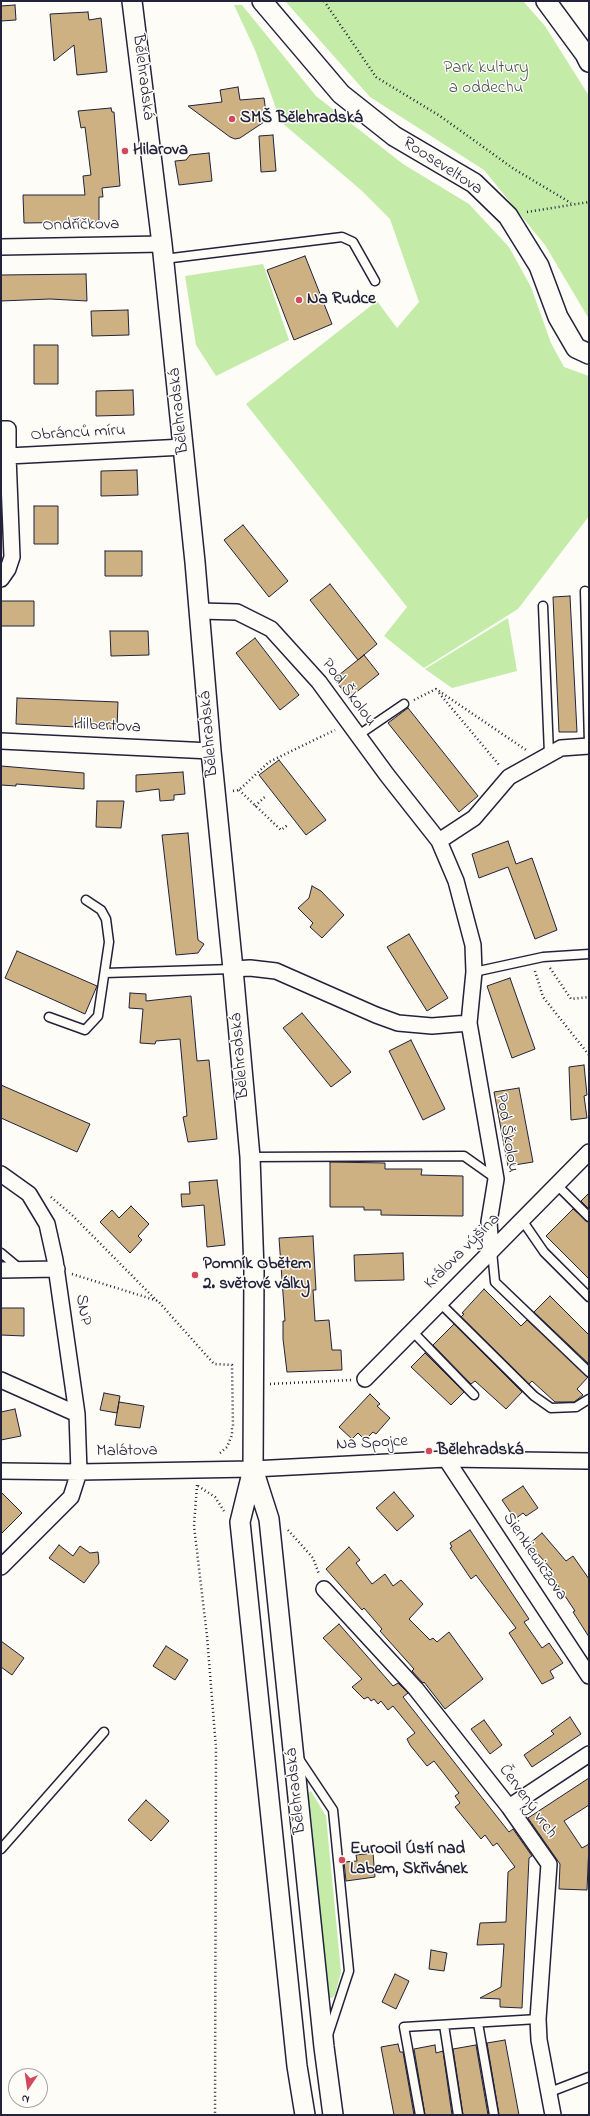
<!DOCTYPE html>
<meta charset="utf-8">
<style>
body{margin:0}
#map{position:relative;width:590px;height:2116px;overflow:hidden;background:#fdfcf7;font-family:"Indie Flower",sans-serif}
canvas{display:block}
.frame{position:absolute;inset:0;border:2px solid #22223b;pointer-events:none}
.north{position:absolute;left:8px;top:2068px;width:40px;height:40px;box-sizing:border-box;background:#fdfcf7;border:1px solid #a5a5ac;border-radius:50%;rotate:193deg;font-size:11px;font-weight:700;line-height:16px;text-align:center;color:#22223b}
.north::after{content:'';display:block;margin:auto;width:14px;height:18px;background:#d1495b;clip-path:polygon(50% 0,100% 100%,50% 72%,0 100%)}
</style>
<div id="map">
<canvas width="590" height="2116"></canvas>
<div class="frame"></div>
<div class="north">N</div>
</div>
<script>
const context = document.querySelector('canvas').getContext('2d');
context.lineJoin = 'round';
function paint(path, color) {
  context.fillStyle = color;
  context.fill(path, 'evenodd');
}
function toPath(rows) {
  const path = new Path2D();
  for (const r of rows) {
    path.moveTo(r[0], r[1]);
    for (let i = 2; i < r.length; i += 2) path.lineTo(r[i], r[i + 1]);
  }
  return path;
}
function trace(path, color, width, dash) {
  context.strokeStyle = color;
  context.lineWidth = width;
  context.lineCap = dash ? 'butt' : 'round';
  context.setLineDash(dash || []);
  context.stroke(path);
}
function write(font, color, halo, rows, align = 'center') {
  context.font = font + ' "Indie Flower",sans-serif';
  context.lineWidth = 3;
  context.setLineDash([]);
  context.textBaseline = 'middle';
  context.strokeStyle = halo;
  context.fillStyle = color;
  for (const [text, x, y, turn = 0] of rows) {
    context.save();
    context.translate(x, y);
    context.rotate((+turn || 0) * Math.PI / 180);
    context.textAlign = isNaN(turn) ? turn : align;
    if (halo) context.strokeText(text, 0, 0);
    context.fillText(text, 0, 0);
    context.restore();
  }
}
const green = toPath([
 [285,1,523,1,545,26,589,96,589,319,545,245,484,170,370,97],
 [234,5,242,5,316,96,403,164,469,204,509,247,531,287,551,343,564,367,589,376,589,516,518,609,424,668,384,636,407,607,246,404,377,301,397,328,419,302,390,219,361,190,281,122,255,50],
 [263,264,289,340,216,376,196,345,185,276],
 [508,618,517,671,452,688,425,669],
 [311,1791,326,1816,341,1972,335,1995,332,1998,329,1998,307,1794]
]);
const building = toPath([
 [15,5,16,20,1,21,1,6,15,5],
 [88,12,89,20,101,18,107,72,77,75,74,45,54,61,50,14,88,12],
 [238,87,240,100,264,98,267,120,240,138,235,139,230,137,188,106,222,102,220,90,238,87],
 [111,108,112,112,114,112,120,186,102,188,103,197,99,197,99,222,24,223,23,195,85,195,83,176,91,175,85,127,81,128,78,111,111,108],
 [273,135,276,171,261,172,259,136,273,135],
 [209,153,212,181,179,185,175,161,186,160,190,155,209,153],
 [305,256,332,324,294,340,267,270,305,256],
 [86,274,87,301,50,299,1,301,1,275,86,274],
 [128,310,129,335,92,336,91,311,128,310],
 [34,345,58,345,58,384,34,384,34,345],
 [133,390,134,415,96,416,96,391,133,390],
 [137,470,138,495,101,496,101,471,137,470],
 [34,506,58,506,58,544,34,544,34,506],
 [243,525,288,581,269,597,224,540,243,525],
 [105,551,142,551,142,576,105,576,105,551],
 [330,584,377,644,358,660,310,600,330,584],
 [570,596,577,732,559,732,553,597,570,596],
 [1,601,34,601,34,626,1,626,1,601],
 [110,631,148,631,149,655,111,656,110,631],
 [255,638,299,695,280,710,236,653,255,638],
 [364,655,379,674,349,698,334,679,364,655],
 [17,698,118,702,117,729,16,724,17,698],
 [408,708,478,796,459,812,388,723,408,708],
 [279,760,326,820,306,835,259,775,279,760],
 [1,766,84,773,84,789,16,784,16,786,1,785,1,766],
 [183,772,185,794,174,795,174,800,160,801,159,789,136,792,136,775,183,772],
 [97,801,124,801,121,828,96,827,97,801],
 [188,833,198,940,204,944,198,953,176,955,162,835,188,833],
 [508,841,516,864,532,858,557,930,535,939,508,867,479,878,472,854,508,841],
 [312,886,321,891,344,915,322,938,310,927,313,923,298,908,309,898,312,886],
 [409,934,448,998,427,1011,387,947,409,934],
 [17,951,97,986,85,1014,5,978,17,951],
 [510,978,535,1049,512,1058,487,986,510,978],
 [130,993,146,994,146,1001,191,996,197,1061,209,1060,217,1139,188,1142,183,1117,187,1116,180,1039,156,1041,155,1044,140,1043,143,1009,129,1008,130,993],
 [302,1013,351,1072,331,1087,283,1028,302,1013],
 [411,1040,445,1109,423,1120,389,1051,411,1040],
 [584,1065,587,1095,584,1096,587,1118,571,1120,569,1067,584,1065],
 [1,1085,90,1124,77,1152,1,1118,1,1085],
 [519,1088,533,1162,508,1166,494,1092,519,1088],
 [330,1162,385,1163,385,1169,422,1169,421,1175,463,1176,463,1216,381,1215,381,1210,364,1210,364,1207,330,1207,330,1162],
 [217,1180,225,1245,207,1247,204,1205,182,1207,181,1194,190,1194,189,1182,217,1180],
 [589,1193,589,1209,581,1201,589,1193],
 [131,1206,149,1224,138,1236,142,1240,130,1253,100,1222,112,1210,119,1218,131,1206],
 [573,1209,589,1222,589,1279,546,1236,573,1209],
 [313,1236,316,1290,313,1290,315,1321,329,1320,332,1350,341,1350,342,1370,287,1372,283,1339,283,1321,285,1321,279,1238,313,1236],
 [403,1253,404,1280,355,1281,354,1255,403,1253],
 [484,1289,521,1326,527,1320,588,1377,577,1389,583,1395,578,1399,574,1402,555,1402,532,1381,529,1384,461,1317,464,1314,462,1313,484,1289],
 [550,1296,589,1335,589,1364,534,1312,550,1296],
 [1,1308,24,1308,24,1336,1,1335,1,1308],
 [454,1324,522,1392,506,1409,475,1381,471,1384,433,1345,454,1324],
 [425,1353,464,1392,451,1405,411,1367,425,1353],
 [104,1393,120,1396,117,1413,100,1410,104,1393],
 [370,1394,380,1404,377,1406,390,1418,376,1434,373,1432,365,1440,358,1433,352,1439,339,1427,370,1394],
 [119,1402,144,1406,140,1428,115,1425,119,1402],
 [15,1409,21,1436,1,1440,1,1412,15,1409],
 [523,1486,538,1508,526,1516,523,1513,515,1519,502,1500,523,1486],
 [1,1492,22,1513,1,1534,1,1492],
 [394,1492,414,1516,397,1531,376,1508,394,1492],
 [470,1530,529,1619,524,1622,542,1648,549,1643,563,1663,550,1671,554,1678,542,1684,509,1633,516,1628,476,1575,471,1579,450,1548,452,1547,450,1543,470,1530],
 [542,1533,566,1561,573,1556,589,1579,589,1637,573,1612,575,1611,549,1572,552,1570,529,1544,542,1533],
 [59,1545,73,1556,80,1546,90,1553,98,1552,99,1563,84,1583,49,1558,59,1545],
 [349,1547,360,1560,356,1563,372,1584,385,1574,393,1586,401,1580,423,1604,409,1619,430,1640,433,1638,437,1642,449,1632,483,1679,445,1709,424,1682,423,1683,412,1671,414,1669,380,1631,382,1629,364,1608,362,1610,326,1569,349,1547],
 [339,1624,393,1686,398,1683,408,1693,403,1697,509,1832,513,1829,532,1856,529,1858,522,2008,500,2007,500,1999,480,1998,501,1987,504,1944,477,1945,480,1923,506,1922,508,1872,515,1867,497,1843,493,1846,485,1835,481,1839,455,1807,460,1803,455,1796,459,1793,434,1761,427,1766,410,1745,407,1739,415,1733,393,1706,388,1710,381,1701,378,1704,374,1699,371,1701,368,1697,364,1699,352,1687,362,1679,323,1638,339,1624],
 [1,1641,24,1658,12,1675,1,1667,1,1641],
 [166,1646,188,1660,175,1680,153,1666,166,1646],
 [570,1717,581,1734,532,1767,524,1755,554,1734,551,1731,570,1717],
 [484,1720,502,1745,490,1754,471,1729,484,1720],
 [589,1778,589,1805,564,1821,582,1848,589,1844,587,1890,559,1889,560,1864,528,1818,589,1778],
 [146,1800,169,1821,151,1841,128,1820,146,1800],
 [373,1853,375,1877,346,1881,344,1862,357,1861,356,1855,373,1853],
 [431,1950,447,1953,444,1971,429,1969,431,1950],
 [395,1974,409,1981,396,2009,382,2002,395,1974],
 [505,2040,519,2115,499,2115,487,2043,505,2040],
 [398,2044,400,2052,403,2052,414,2115,394,2115,381,2047,398,2044],
 [435,2045,436,2053,443,2051,452,2115,425,2115,414,2049,435,2045],
 [476,2045,488,2115,463,2115,453,2049,476,2045]
]);
const path = toPath([
 [324,1,376,77,440,116,514,169,571,203],
 [527,212,589,202],
 [439,693,500,766],
 [414,700,436,689,526,750],
 [239,790,281,830,289,824],
 [233,791,239,790,269,762,335,730],
 [255,806,266,796],
 [550,968,571,999,589,997],
 [535,971,543,997,589,1055],
 [51,1197,72,1215,157,1301],
 [72,1274,158,1301,214,1364,232,1365,233,1427],
 [270,1384,351,1380],
 [220,1453,227,1447,232,1435,232,1427],
 [197,1485,194,1526,207,1636,216,1748,215,2115],
 [198,1486,215,1497,224,1511],
 [288,1530,313,1558,319,1574]
]);
const service = toPath([
 [164,259,342,237,353,242,375,281],
 [585,591,589,744],
 [543,606,549,754],
 [357,736,404,704],
 [474,972,543,957,589,954],
 [105,973,233,969],
 [49,1017,85,1030,98,1016,109,942,106,919,101,910,86,900],
 [250,1157,464,1156,495,1178],
 [557,1185,589,1217],
 [522,1220,544,1252,589,1297],
 [492,1251,495,1282,589,1372],
 [1,1253,19,1268],
 [440,1303,534,1396,551,1408,576,1407,589,1399],
 [412,1331,474,1395],
 [299,1759,333,1810,349,1971,328,2035],
 [1,1849,104,1732],
 [478,2023,494,2115],
 [444,2025,458,2115],
 [550,2092,589,2077],
 [420,2115,404,2027,538,2019]
]);
const minor = toPath([
 [1,247,162,244],
 [1,429,8,429,8,456,184,447],
 [1,579,8,569,12,557,8,456],
 [200,611,237,612,271,629,319,682,387,775,439,841,456,881,473,945,474,972,469,1023,496,1179,489,1222,491,1250],
 [1,741,211,751],
 [439,841,474,818,509,777,561,748,589,746],
 [233,969,250,968,276,971,376,1015,398,1023,432,1026,469,1023],
 [1,1174,29,1194,47,1224,55,1260,77,1414,79,1472,71,1497,1,1567],
 [1,1270,57,1269],
 [365,1379,589,1152],
 [1,1380,77,1414],
 [446,1459,589,1676],
 [1,1471,79,1472,253,1469,446,1459,589,1461],
 [324,1589,416,1689,509,1807,549,1864,538,2019,539,2040,553,2115],
 [509,1807,589,1754]
]);
const tertiary = toPath([
 [132,1,162,244,195,562,211,751,233,969,250,1157,254,1271,253,1469,240,1522,297,2066,305,2115],
 [262,1,341,94,394,136,474,183,508,216,539,266,558,317,576,348,589,354],
 [546,1,585,54,589,62],
 [253,1469,269,1519,324,2047,333,2115]
]);
const markers = [
 [232,119,4,"#d1495b"],
 [125,151,4,"#d1495b"],
 [299,300,4,"#d1495b"],
 [195,1275,4,"#d1495b"],
 [429,1451,4,"#d1495b"],
 [342,1860,4,"#d1495b"]
];
const parkNames = [
 ["Park kultury",486,69],
 ["a oddechu",486,89]
];
const streetNames = [
 ["Bělehradská",142,77,83],
 ["Rooseveltova",442,167,33],
 ["Ondříčkova",81,226,-1],
 ["Bělehradská",180,411,-96],
 ["Obránců míru",78,434,-3],
 ["Pod Školou",348,693,53],
 ["Hilbertova",107,727,3],
 ["Bělehradská",210,734,-95],
 ["Bělehradská",241,1056,-95],
 ["Pod Školou",506,1133,81],
 ["Králova výšina",463,1252,-45],
 ["SNP",82,1310,82],
 ["Na Spojce",372,1444,-3],
 ["Malátova",127,1452,-1],
 ["Sienkiewiczova",534,1557,56],
 ["Bělehradská",297,1791,-96],
 ["Červený vrch",527,1802,54]
];
const poiNames = [
 ["SMŠ Bělehradská",240,119],
 ["Hilarova",133,151],
 ["Na Rudce",307,300],
 ["Pomník Obětem",203,1265],
 ["2. světové války",203,1285],
 ["Bělehradská",437,1451],
 ["EuroOil Ústí nad",350,1850],
 ["Labem, Skřivánek",350,1870]
];
paint(green, '#c4eca8');
paint(building, '#cdb182');
trace(building, '#22223b', 1);
trace(service, '#22223b', 11);
trace(minor, '#22223b', 18);
trace(tertiary, '#22223b', 22);
trace(path, '#22223b', 2.5, [1, 3]);
trace(service, '#fdfcf7', 8);
trace(minor, '#fdfcf7', 15);
trace(tertiary, '#fdfcf7', 19);
for (const [x, y, r, color] of markers) {
  const dot = new Path2D();
  dot.arc(x, y, r, 0, 2 * Math.PI);
  context.fillStyle = color;
  context.fill(dot);
  trace(dot, '#fdfcf7', 1.5);
}
write('17px', '#4a5456', '#fdfcf7', parkNames);
write('17px', '#22223b', '#fdfcf7', streetNames);
write('bold 17px', '#22223b', '#fdfcf7', poiNames, 'left');
</script>
